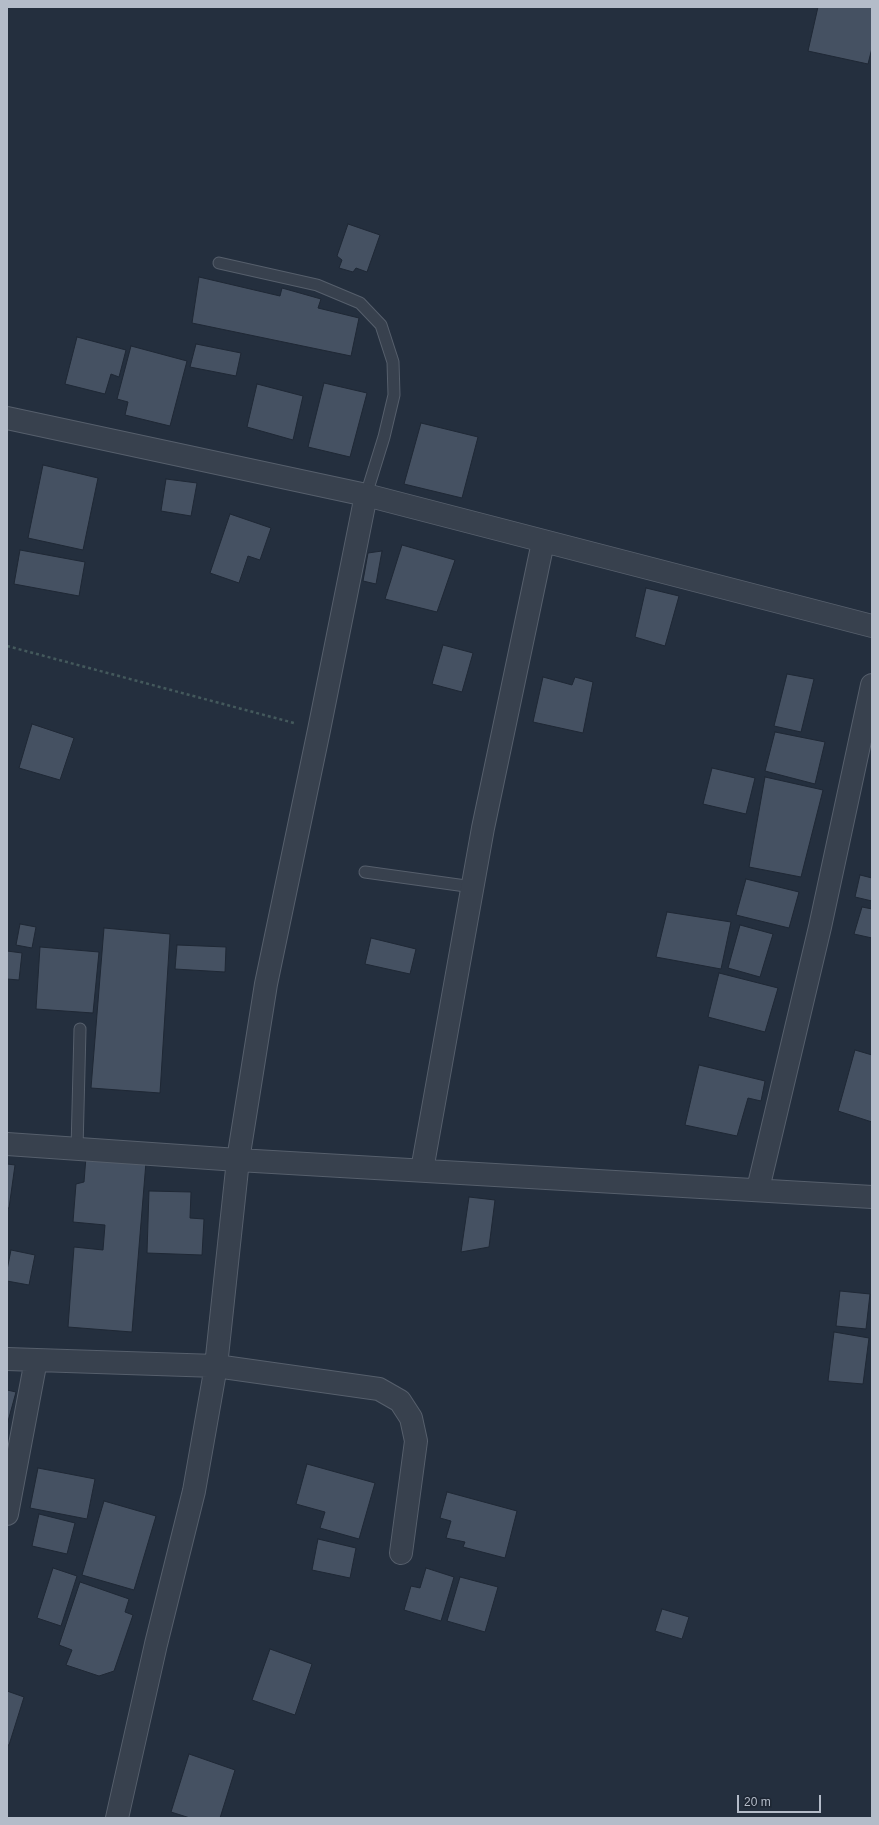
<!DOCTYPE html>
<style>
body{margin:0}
#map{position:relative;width:879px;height:1825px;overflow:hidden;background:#242f3e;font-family:Arial,sans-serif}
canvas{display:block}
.frame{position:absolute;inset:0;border:8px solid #b4bcc9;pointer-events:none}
.scale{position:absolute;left:737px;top:1795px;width:84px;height:18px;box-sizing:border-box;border:2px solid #b4bcc9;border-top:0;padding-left:5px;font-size:12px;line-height:14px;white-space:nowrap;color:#b4bcc9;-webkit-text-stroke:3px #1d2633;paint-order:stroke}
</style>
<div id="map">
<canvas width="879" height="1825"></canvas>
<div class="frame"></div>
<div class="scale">20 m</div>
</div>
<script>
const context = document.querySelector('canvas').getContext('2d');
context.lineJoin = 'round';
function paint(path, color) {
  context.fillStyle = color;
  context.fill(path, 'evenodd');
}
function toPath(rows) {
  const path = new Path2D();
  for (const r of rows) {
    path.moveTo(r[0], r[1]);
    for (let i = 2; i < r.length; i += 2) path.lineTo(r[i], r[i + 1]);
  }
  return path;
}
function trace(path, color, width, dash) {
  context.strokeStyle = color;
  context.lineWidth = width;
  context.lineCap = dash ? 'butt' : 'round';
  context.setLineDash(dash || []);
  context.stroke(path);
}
const building = toPath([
 [818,7,872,7,872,48,868,64,808,51,818,7],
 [348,224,380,235,367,272,356,268,353,272,339,268,342,260,337,256,348,224],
 [199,277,280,296,282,288,321,299,318,308,359,318,351,356,192,323,199,277],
 [77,337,126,350,119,377,111,374,105,394,65,384,77,337],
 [196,344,241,353,236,376,190,367,196,344],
 [131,346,187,361,170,426,125,415,128,402,117,399,131,346],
 [324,383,367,393,350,457,308,447,324,383],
 [257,384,303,396,293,440,247,427,257,384],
 [421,423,478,437,462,498,404,484,421,423],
 [43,465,98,478,83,550,28,538,43,465],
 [166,479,197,483,191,516,161,511,166,479],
 [230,514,271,528,260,560,248,556,239,583,210,573,230,514],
 [402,545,455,560,437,612,385,599,402,545],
 [20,550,85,562,79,596,14,584,20,550],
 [382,551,376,584,363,581,368,553,382,551],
 [646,588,679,596,665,646,635,637,646,588],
 [443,645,473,653,462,692,432,684,443,645],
 [787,674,814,679,801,732,774,726,787,674],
 [543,677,572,685,575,677,593,682,583,733,533,722,543,677],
 [32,724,74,738,60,780,19,768,32,724],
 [775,732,825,742,815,784,765,771,775,732],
 [712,768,755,778,746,814,703,804,712,768],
 [765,777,823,790,801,877,749,867,765,777],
 [860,875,872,878,872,901,855,897,860,875],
 [746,879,799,892,789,928,736,915,746,879],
 [862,907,872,909,872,938,854,934,862,907],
 [667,912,731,922,721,969,656,957,667,912],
 [20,924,36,927,32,948,16,945,20,924],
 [740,925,773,934,760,977,728,968,740,925],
 [104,928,170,934,160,1093,91,1088,104,928],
 [371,938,416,949,410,974,365,964,371,938],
 [177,945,226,947,225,972,175,969,177,945],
 [40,947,99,952,93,1013,36,1009,40,947],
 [7,951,22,953,19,980,7,979,7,951],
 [719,973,778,988,765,1032,708,1017,719,973],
 [855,1050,872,1055,872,1122,838,1111,855,1050],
 [699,1065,765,1081,761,1101,748,1098,737,1136,685,1125,699,1065],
 [86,1157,146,1162,132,1332,68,1327,74,1247,103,1250,105,1225,73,1222,76,1184,84,1182,86,1157],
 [7,1164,15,1165,9,1208,7,1208,7,1164],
 [149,1191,191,1192,190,1218,204,1219,202,1255,147,1253,149,1191],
 [469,1197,495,1200,489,1247,461,1252,469,1197],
 [11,1250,35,1255,29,1285,7,1281,7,1270,11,1250],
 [840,1291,870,1294,866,1329,836,1326,840,1291],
 [834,1332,869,1338,863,1384,828,1381,834,1332],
 [7,1390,16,1392,7,1425,7,1390],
 [307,1464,375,1483,359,1539,320,1528,325,1512,296,1504,307,1464],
 [38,1468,95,1479,87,1519,30,1508,38,1468],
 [447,1492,517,1511,505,1558,463,1547,465,1542,446,1538,451,1521,440,1518,447,1492],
 [104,1501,156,1516,134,1590,82,1575,104,1501],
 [39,1514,75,1523,67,1554,32,1546,39,1514],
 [318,1539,356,1548,350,1578,312,1570,318,1539],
 [53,1568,77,1576,61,1626,37,1618,53,1568],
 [426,1568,454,1577,441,1621,404,1610,411,1586,420,1588,426,1568],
 [460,1577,498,1587,485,1632,447,1621,460,1577],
 [80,1582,129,1599,125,1612,133,1615,114,1671,99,1676,66,1665,72,1650,59,1645,80,1582],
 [662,1609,689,1617,682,1639,655,1631,662,1609],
 [270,1649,312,1664,295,1715,252,1700,270,1649],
 [7,1691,24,1697,9,1745,7,1745,7,1691],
 [189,1754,235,1770,220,1818,190,1818,171,1812,189,1754]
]);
const path = toPath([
 [7,646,294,723]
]);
const service = toPath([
 [219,263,317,285,360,303,381,325,393,362,394,395,384,437,366,495],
 [365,872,473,887],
 [77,1149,80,1029]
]);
const minor = toPath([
 [7,418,366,495,872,626],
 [7,1144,238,1160,872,1197],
 [422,1170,483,828,543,542],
 [758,1189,820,927,872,685],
 [7,1359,216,1366,379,1389,400,1401,411,1418,416,1441,401,1553],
 [7,1514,36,1360],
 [117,1818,156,1644,194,1491,216,1366,238,1160,266,984,319,730,366,495]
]);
paint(building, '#455162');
trace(building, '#1f2835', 1);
trace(service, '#565f6c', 13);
trace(minor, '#565f6c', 24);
trace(path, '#44595c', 2.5, [3, 3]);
trace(service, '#38414e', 11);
trace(minor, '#38414e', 22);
</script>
